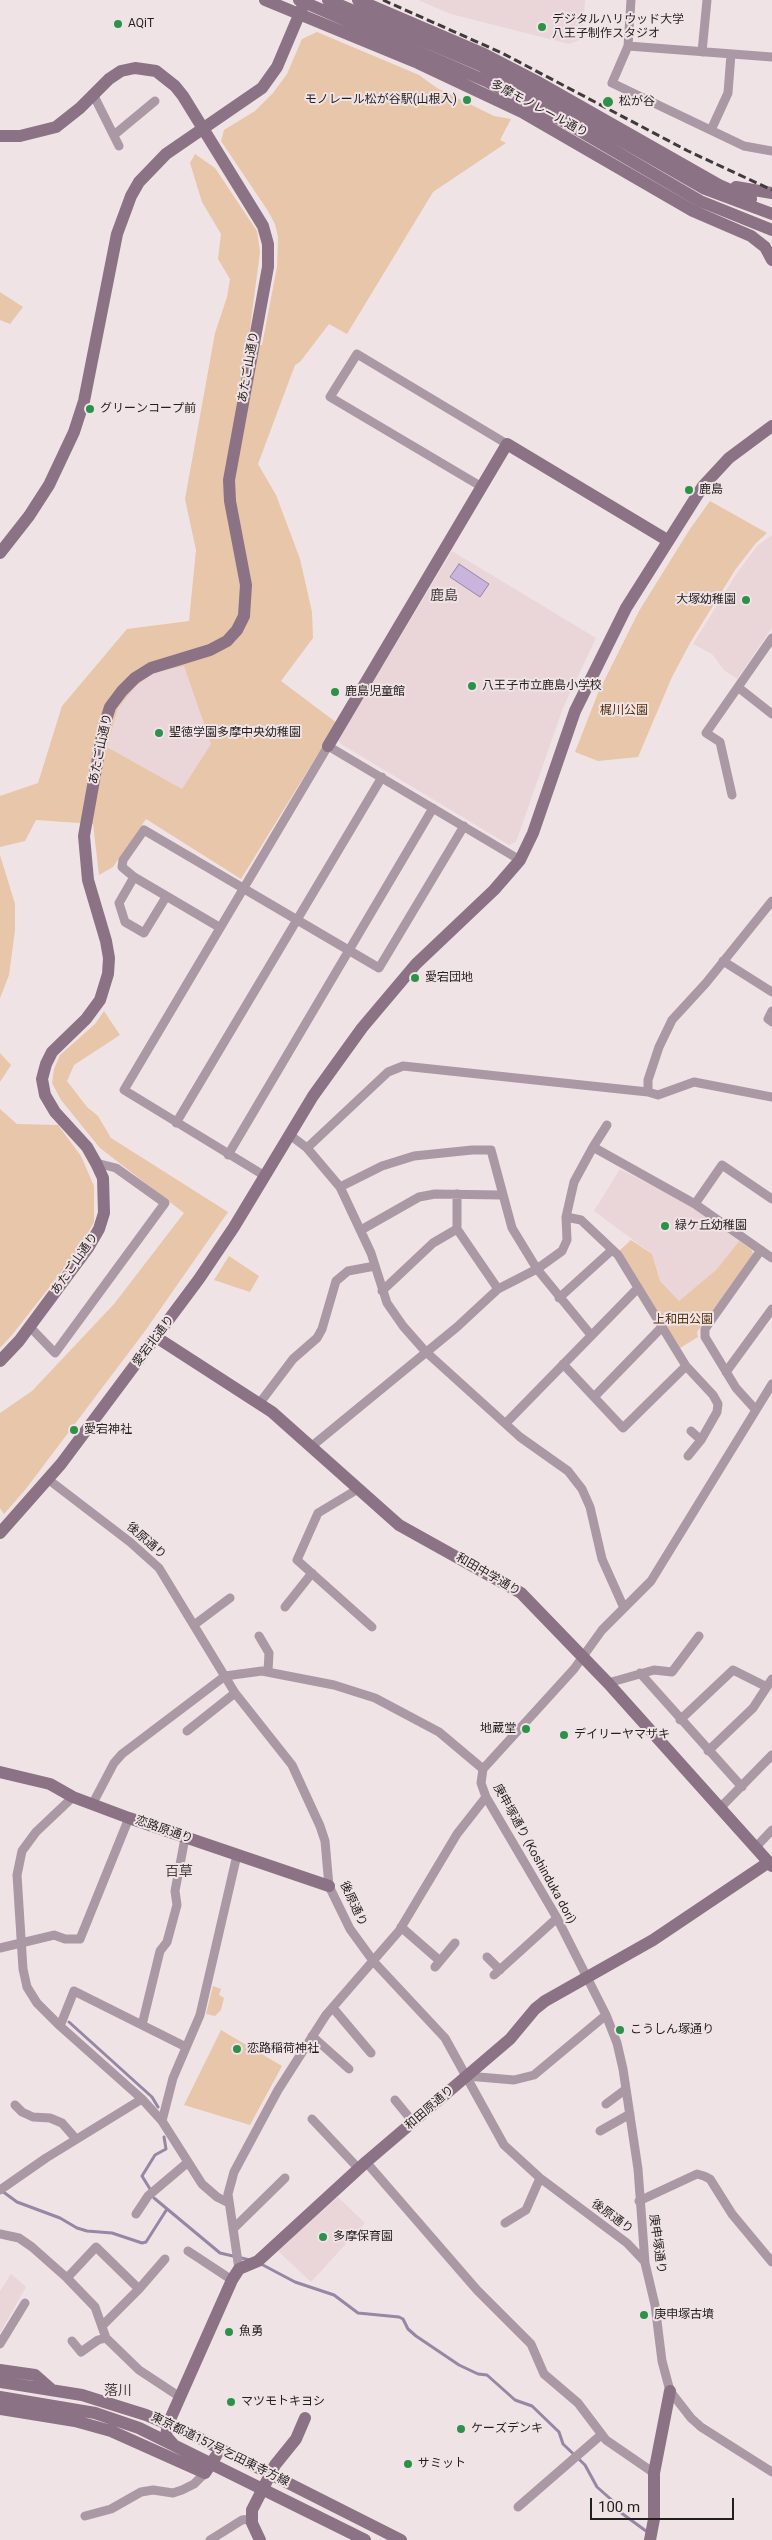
<!DOCTYPE html>
<meta charset="utf-8">
<style>
body{margin:0}
#map{position:relative;width:772px;height:2540px;overflow:hidden;background:#f0e3e5;font-family:Roboto,sans-serif}
canvas{display:block}
.scale{position:absolute;left:590px;top:2498px;width:144px;height:22px;box-sizing:border-box;border:2px solid #231f20;border-top:0;padding-left:6px;font-size:15px;line-height:18px;white-space:nowrap;color:#231f20;-webkit-text-stroke:4px #f0e3e5;paint-order:stroke}
</style>
<div id="map">
<canvas width="772" height="2540"></canvas>
<div class="scale">100 m</div>
</div>
<script>
const context = document.querySelector('canvas').getContext('2d');
context.lineJoin = 'round';
function paint(path, color) {
  context.fillStyle = color;
  context.fill(path, 'evenodd');
}
function toPath(rows) {
  const path = new Path2D();
  for (const r of rows) {
    path.moveTo(r[0], r[1]);
    for (let i = 2; i < r.length; i += 2) path.lineTo(r[i], r[i + 1]);
  }
  return path;
}
function trace(path, color, width, dash) {
  context.strokeStyle = color;
  context.lineWidth = width;
  context.lineCap = dash ? 'butt' : 'round';
  context.setLineDash(dash || []);
  context.stroke(path);
}
function write(font, color, halo, rows, align = 'center') {
  context.font = font + ' Roboto,"Noto Sans JP",sans-serif';
  context.lineWidth = 4;
  context.setLineDash([]);
  context.textBaseline = 'middle';
  context.strokeStyle = halo;
  context.fillStyle = color;
  for (const [text, x, y, turn = 0] of rows) {
    context.save();
    context.translate(x, y);
    context.rotate((+turn || 0) * Math.PI / 180);
    context.textAlign = isNaN(turn) ? turn : align;
    if (halo) context.strokeText(text, 0, 0);
    context.fillText(text, 0, 0);
    context.restore();
  }
}
const built = toPath([
 [418,0,585,0,582,39,569,44,451,14],
 [772,535,772,628,737,679,724,670,712,654,693,644,737,573,757,546],
 [452,551,596,638,563,708,516,842,509,845,341,744,338,740],
 [184,665,211,744,182,789,107,747,118,708,136,686,155,672],
 [620,1169,655,1187,673,1193,739,1241,717,1269,679,1301,660,1281,652,1254,594,1211],
 [338,2197,365,2223,311,2282,278,2251],
 [11,2274,26,2287,0,2333,0,2291]
]);
const green = toPath([
 [317,32,419,75,437,88,494,116,511,119,500,140,506,143,433,192,347,334,329,324,300,362,295,365,258,464,276,495,300,559,312,612,313,638,281,681,337,723,241,879,146,819,113,867,99,875,93,824,36,820,25,841,0,847,0,796,38,783,62,706,127,629,189,621,196,550,185,499,215,333,227,297,230,279,218,259,221,234,202,202,190,163,195,154,215,168,257,231,260,252,249,336,259,345,262,345,277,267,278,237,275,224,268,211,221,141,224,130,255,111,273,93,287,74,302,39],
 [184,666,211,744,182,789,107,747,118,708,136,686,155,672],
 [0,292,23,307,10,324,0,320],
 [710,501,767,533,756,543,735,570,690,643,672,677,638,757,598,761,575,752,598,693,639,611,690,529],
 [0,855,15,904,15,930,9,975,0,998],
 [104,1011,120,1035,74,1065,67,1081,87,1107,98,1116,111,1138,228,1212,145,1331,25,1490,4,1514,0,1508,0,1413,32,1391,114,1304,184,1213,100,1148,61,1100,52,1083,54,1069,60,1055,95,1024],
 [0,1053,11,1065,0,1082],
 [0,1109,17,1124,58,1125,81,1156,94,1186,94,1222,77,1252,12,1335,0,1348],
 [631,1240,652,1254,660,1281,679,1301,717,1269,739,1241,752,1250,753,1254,697,1332,698,1337,680,1348,619,1251],
 [229,1256,259,1276,250,1292,214,1280],
 [213,1986,221,1989,219,1995,224,1998,221,2010,215,2016,206,2014],
 [221,2030,282,2066,250,2125,184,2105]
]);
const water = toPath([
 [459,564,489,584,480,597,450,577,459,564]
]);
const stream = toPath([
 [69,2022,152,2097,158,2107],
 [150,2189,142,2176,155,2155,166,2149,164,2137],
 [2,2191,17,2202,60,2218,77,2228,87,2231,112,2233,142,2243,146,2242,167,2209],
 [154,2198,220,2253,250,2260],
 [261,2264,295,2282,334,2295,358,2313,399,2317,403,2319,408,2329,416,2336,459,2365,478,2374,487,2375,515,2400,532,2406,559,2432,563,2444,585,2465,597,2487,614,2502,620,2512,646,2531]
]);
const street = toPath([
 [631,0,628,46,612,83,744,146,772,151],
 [628,46,772,57],
 [702,52,707,0],
 [93,94,119,146],
 [711,130,728,93,731,54],
 [114,135,155,101],
 [482,487,330,397,357,354,507,444],
 [739,688,772,714],
 [732,795,720,742,706,733,772,638],
 [134,877,119,903,125,922,144,933,166,897],
 [219,927,134,877,122,867,123,860,144,830,379,968,464,826],
 [723,961,772,992],
 [772,1011,768,1019,772,1022],
 [648,1092,648,1080,659,1047,672,1020,706,983,772,901],
 [176,1123,382,777],
 [290,1135,307,1148,340,1187,371,1253,387,1303,403,1326,425,1351,520,1437,568,1471,582,1489,590,1507,602,1559,624,1608],
 [593,1147,695,1204,772,1258],
 [307,1148,388,1072,403,1066,648,1092,658,1095,694,1082,772,1097],
 [228,1155,433,808],
 [265,1176,124,1090,328,746,520,860],
 [340,1187,382,1166,414,1156,472,1150,491,1150,512,1228,537,1269,591,1335],
 [457,1194,457,1229,498,1289],
 [695,1204,722,1165,772,1199],
 [566,1217,581,1220,618,1255,686,1366,713,1395,718,1404,717,1412,701,1440,688,1456],
 [361,1230,419,1197,435,1194,501,1195],
 [382,1291,433,1243,457,1229],
 [559,1298,612,1250],
 [30,1327,55,1353,165,1203,116,1168,96,1163],
 [563,1364,623,1428,686,1366],
 [726,1372,772,1309],
 [772,1384,651,1581,602,1630,574,1669,483,1769,481,1783,486,1797,557,1918,606,2015,617,2043,623,2069,638,2169,645,2263,655,2305,662,2361,670,2391,691,2418,701,2427,772,2472],
 [594,1397,662,1327],
 [259,1404,293,1359,317,1338,322,1329,336,1281,348,1271,375,1266],
 [755,1409,736,1388,705,1337,705,1329,761,1250],
 [506,1423,637,1289],
 [691,1431,701,1440],
 [312,1446,457,1327,498,1289,537,1269,562,1251,567,1240,566,1217,574,1182,593,1147,607,1125],
 [49,1480,130,1542,159,1568,235,1693,292,1765,320,1826,325,1841,329,1886,350,1929,374,1962,445,2038,504,2145,540,2178,627,2243,645,2262],
 [358,1489,318,1513,297,1560,372,1627],
 [285,1607,312,1573],
 [194,1625,230,1598],
 [259,1636,269,1653,268,1671],
 [640,1673,742,1787],
 [608,1683,654,1670,672,1672,699,1636],
 [680,1720,733,1670,767,1687],
 [187,1731,235,1693],
 [708,1751,753,1708,772,1679],
 [73,1797,36,1832,22,1851,17,1875,23,1969,27,1987,37,2003,60,2026,142,2099,162,2121,202,2184,217,2197,229,2203],
 [93,1803,114,1763,122,1754,225,1676,262,1671,334,1685,375,1698,439,1732,483,1769],
 [720,1808,772,1755],
 [756,1847,772,1830],
 [401,1927,440,1961],
 [0,1948,54,1935,65,1939,80,1939,129,1818],
 [487,1957,500,1970],
 [435,1967,455,1943],
 [494,1975,557,1918],
 [333,2008,371,2053],
 [142,2025,160,1951,167,1942,177,1905,175,1891,185,1838],
 [60,2026,74,1991,186,2047],
 [312,2036,349,2069],
 [467,2076,514,2080,534,2075,606,2015],
 [395,2100,413,2122],
 [606,2104,626,2089],
 [15,2105,22,2112,33,2117,50,2118,62,2123,76,2139],
 [312,2119,359,2169],
 [162,2121,173,2078,200,2015,237,1855],
 [600,2131,630,2114],
 [366,2162,477,2290,531,2344,544,2374,578,2403,606,2440,654,2473],
 [0,2190,46,2158,142,2099],
 [639,2201,697,2174,704,2176,710,2179,732,2214,772,2262],
 [136,2214,148,2196,187,2163],
 [505,2223,526,2210,540,2178],
 [233,2229,285,2178],
 [0,2234,19,2238,32,2247,67,2278,95,2307,106,2338,139,2370,180,2397],
 [188,2251,232,2280],
 [239,2269,228,2194,234,2172,278,2090,326,2015,399,1931,457,1834,486,1797],
 [67,2278,96,2247,139,2289],
 [103,2325,139,2289,165,2259],
 [72,2341,81,2352,98,2340,106,2338],
 [0,2344,25,2303],
 [518,2507,601,2435],
 [85,2516,111,2509,141,2492,153,2490,173,2493,182,2490,194,2484,205,2473],
 [210,2540,242,2520,251,2519]
]);
const secondary = toPath([
 [265,0,418,63,522,112,693,211,751,236,765,247,772,260],
 [299,0,486,81,570,125,700,201,772,230],
 [328,0,480,65,578,116,705,189,772,214],
 [358,0,484,54,536,81,719,185,751,199],
 [0,136,20,136,56,127,80,108,109,79,121,71,135,68,156,71,175,86,183,96,263,226,268,244,268,267,229,480,230,501,246,585,244,616,237,630,227,641,210,650,151,668,135,678,122,691,110,707,103,730,84,836,88,880,106,941,109,958,108,974,100,1000,86,1019,52,1052,46,1064,42,1079,45,1095,55,1112,87,1147,96,1163,103,1178,104,1213,99,1229,88,1248,19,1341,0,1361],
 [736,187,772,193],
 [0,553,29,516,49,485,74,432,84,401,117,234,131,196,139,182,166,154,262,88,277,67,302,8],
 [328,746,507,444,667,540],
 [156,1337,272,1412,399,1525,521,1593,608,1683,772,1866],
 [0,1533,61,1464,199,1279,234,1227,313,1096,362,1028,416,964,494,890,520,860,533,833,575,711,626,608,703,486,729,458,772,426],
 [0,1772,50,1784,73,1797,129,1818,329,1886],
 [0,2370,35,2375,52,2390],
 [0,2382,82,2395,146,2415,189,2433,401,2540],
 [0,2397,95,2413,139,2428,365,2540],
 [0,2409,75,2421,111,2431,205,2473,216,2456],
 [173,2444,166,2436,168,2424,232,2280,239,2269,258,2261,366,2162,510,2039,535,2009,545,2001,653,1940,769,1862],
 [260,2540,252,2523,252,2510,275,2465,296,2439,305,2418],
 [650,2540,654,2519,654,2473,670,2391]
]);
const rail = toPath([
 [383,0,502,53,688,151,772,190]
]);
const secondaryBridge = toPath([
 [302,8,305,0]
]);
const markers = [
 [118,24,5,"#2c9249"],
 [542,27,5,"#2c9249"],
 [467,100,5,"#2c9249"],
 [608,102,6,"#2c9249"],
 [90,409,5,"#2c9249"],
 [689,490,5,"#2c9249"],
 [746,600,5,"#2c9249"],
 [472,686,5,"#2c9249"],
 [335,692,5,"#2c9249"],
 [159,733,5,"#2c9249"],
 [415,978,5,"#2c9249"],
 [665,1226,5,"#2c9249"],
 [74,1430,5,"#2c9249"],
 [526,1729,5,"#2c9249"],
 [564,1735,5,"#2c9249"],
 [620,2030,5,"#2c9249"],
 [237,2049,5,"#2c9249"],
 [323,2237,5,"#2c9249"],
 [644,2315,5,"#2c9249"],
 [229,2332,5,"#2c9249"],
 [231,2402,5,"#2c9249"],
 [461,2429,5,"#2c9249"],
 [408,2464,5,"#2c9249"]
];
const poiNames = [
 ["デジタルハリウッド大学",552,20],
 ["八王子制作スタジオ",552,34],
 ["AQiT",128,24],
 ["モノレール松が谷駅(山根入)",457,100,"right"],
 ["松が谷",619,102],
 ["グリーンコープ前",100,409],
 ["鹿島",699,490],
 ["大塚幼稚園",736,600,"right"],
 ["八王子市立鹿島小学校",482,686],
 ["鹿島児童館",345,692],
 ["聖徳学園多摩中央幼稚園",169,733],
 ["愛宕団地",425,978],
 ["緑ケ丘幼稚園",675,1226],
 ["愛宕神社",84,1430],
 ["地蔵堂",516,1729,"right"],
 ["デイリーヤマザキ",574,1735],
 ["こうしん塚通り",630,2030],
 ["恋路稲荷神社",247,2049],
 ["多摩保育園",333,2237],
 ["庚申塚古墳",654,2315],
 ["魚勇",239,2332],
 ["マツモトキヨシ",241,2402],
 ["ケーズデンキ",471,2429],
 ["サミット",418,2464]
];
const streetNames = [
 ["多摩モノレール通り",539,109,28],
 ["あたご山通り",249,367,-80],
 ["あたご山通り",101,749,-78],
 ["あたご山通り",75,1264,-55],
 ["愛宕北通り",154,1341,-53],
 ["後原通り",146,1541,41],
 ["和田中学通り",488,1575,30],
 ["恋路原通り",164,1830,19],
 ["庚申塚通り (Koshinduka dori)",534,1854,61],
 ["後原通り",353,1904,65],
 ["和田原通り",430,2108,-41],
 ["後原通り",612,2217,36],
 ["庚申塚通り",657,2244,82],
 ["東京都道157号乞田東寺方線",220,2450,26]
];
const parkNames = [
 ["梶川公園",624,711],
 ["上和田公園",683,1320]
];
const neighbourhoodNames = [
 ["鹿島",444,596],
 ["百草",179,1872],
 ["落川",118,2391]
];
paint(built, '#ead5d9');
paint(green, '#e7c6aa');
paint(water, '#c8b4dc');
trace(water, '#9687a4', 1);
trace(stream, '#9687a4', 3);
trace(street, '#aa98a4', 9);
trace(secondary, '#8b7284', 12);
trace(rail, '#3f3a3b', 3, [8, 4]);
trace(secondaryBridge, '#8b7284', 12);
for (const [x, y, r, color] of markers) {
  const dot = new Path2D();
  dot.arc(x, y, r, 0, 2 * Math.PI);
  context.fillStyle = color;
  context.fill(dot);
  trace(dot, '#f0e3e5', 2);
}
write('12px', '#231f20', '#f0e3e5', poiNames, 'left');
write('12px', '#231f20', '#f0e3e5', streetNames);
write('12px', '#54310a', '#f0e3e5', parkNames);
write('14px', '#4a4042', '#f0e3e5', neighbourhoodNames);
</script>
